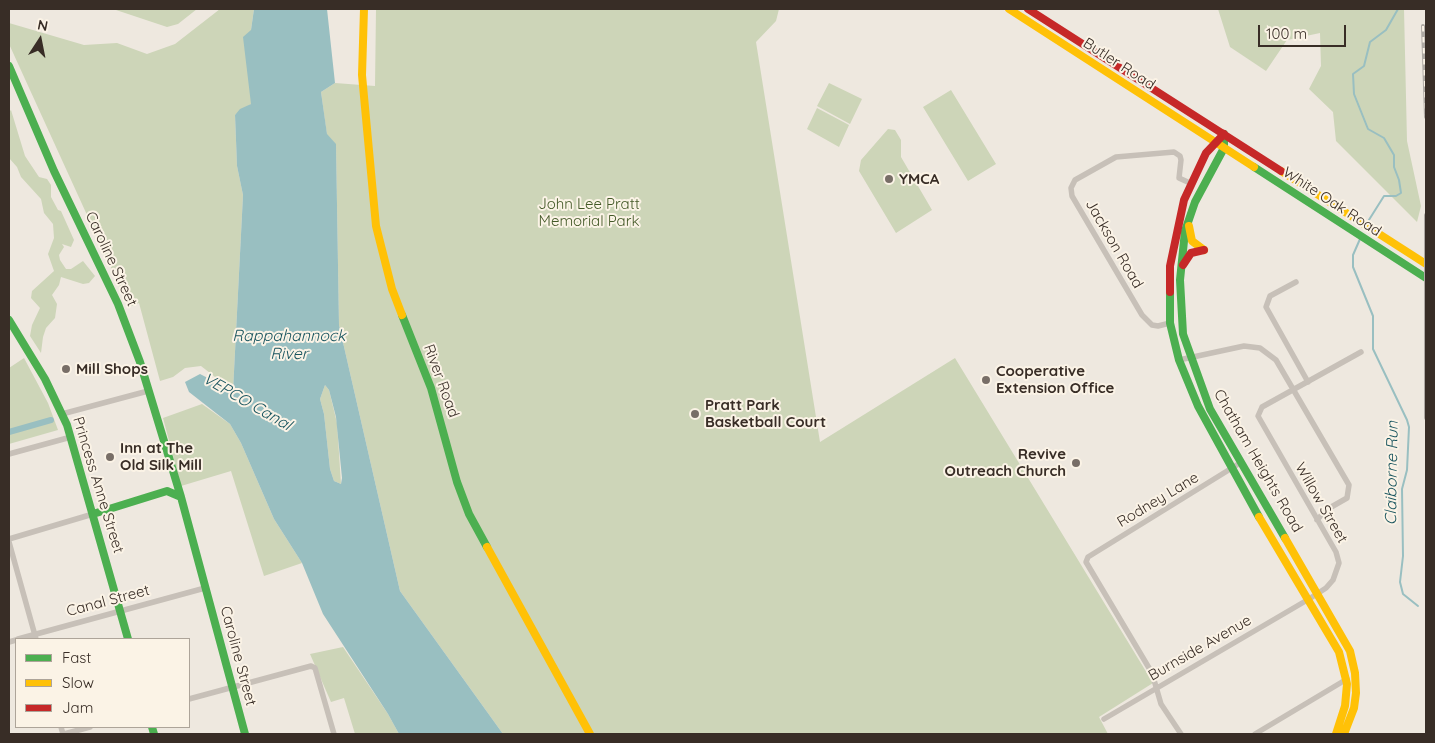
<!DOCTYPE html>
<style>
body{margin:0}
#map{position:relative;width:1435px;height:743px;overflow:hidden;background:#eee8df;font-family:Quicksand,sans-serif}
canvas{display:block}
.frame{position:absolute;inset:0;border:10px solid #382d26;pointer-events:none}
.legend{position:absolute;left:15px;top:638px;width:175px;height:90px;box-sizing:border-box;background:#fbf3e6;border:1px solid #ada499;margin:0;padding:6px 9px;list-style:none;font-size:15px;color:#382d26}
.legend li{display:flex;align-items:center;gap:10px;height:25px}
.legend b{width:25px;border:1px solid #ada499}
.north{position:absolute;left:15px;top:15px;width:50px;height:50px;-webkit-text-stroke:4px #fbf3e6;paint-order:stroke;rotate:11deg;font-size:14px;font-weight:700;line-height:20px;text-align:center;color:#382d26}
.north::after{content:'';display:block;margin:auto;width:18px;height:22px;background:#382d26;clip-path:polygon(50% 0,100% 100%,50% 72%,0 100%)}
.scale{position:absolute;left:1258px;top:25px;width:88px;height:22px;box-sizing:border-box;border:2px solid #382d26;border-top:0;padding-left:6px;font-size:15px;line-height:18px;white-space:nowrap;color:#382d26;-webkit-text-stroke:4px #fbf3e6;paint-order:stroke}
</style>
<div id="map">
<canvas width="1435" height="743"></canvas>
<div class="frame"></div>
<ul class="legend">
<li><b style="height:6px;background:#4caf50"></b>Fast</li>
<li><b style="height:6px;background:#ffc107"></b>Slow</li>
<li><b style="height:6px;background:#c62828"></b>Jam</li>
</ul>
<div class="north">N</div>
<div class="scale">100 m</div>
</div>
<script>
const context = document.querySelector('canvas').getContext('2d');
context.lineJoin = 'round';
function paint(path, color) {
  context.fillStyle = color;
  context.fill(path, 'evenodd');
}
function toPath(rows) {
  const path = new Path2D();
  for (const r of rows) {
    path.moveTo(r[0], r[1]);
    for (let i = 2; i < r.length; i += 2) path.lineTo(r[i], r[i + 1]);
  }
  return path;
}
function trace(path, color, width, dash) {
  context.strokeStyle = color;
  context.lineWidth = width;
  context.lineCap = dash ? 'butt' : 'round';
  context.setLineDash(dash || []);
  context.stroke(path);
}
function write(font, color, halo, rows, align = 'center') {
  context.font = font + ' Quicksand,sans-serif';
  context.lineWidth = 4;
  context.setLineDash([]);
  context.textBaseline = 'middle';
  context.strokeStyle = halo;
  context.fillStyle = color;
  for (const [text, x, y, turn = 0] of rows) {
    context.save();
    context.translate(x, y);
    context.rotate((+turn || 0) * Math.PI / 180);
    context.textAlign = isNaN(turn) ? turn : align;
    if (halo) context.strokeText(text, 0, 0);
    context.fillText(text, 0, 0);
    context.restore();
  }
}
const green = toPath([
 [113,9,197,9,178,24,167,27],
 [220,9,254,9,251,30,251,104,235,115,237,166,243,195,233,391,201,366,185,368,173,377,160,381,139,303,129,307,9,44,9,23,84,45,117,43,147,54,175,44],
 [376,9,779,9,776,21,756,42,820,442,955,358,1153,683,1099,717,1108,734,503,734,400,591,339,325,336,145,327,135,321,92,335,83,375,86],
 [1218,9,1404,9,1407,141,1421,206,1417,222,1336,141,1333,112,1309,89,1321,66,1320,33,1287,40,1266,71,1230,47],
 [829,83,862,99,850,124,817,106],
 [951,90,996,164,968,181,923,107],
 [817,108,849,125,839,147,807,129],
 [11,110,25,156,39,177,47,179,51,185,51,197,58,210,61,211,74,240,71,247,62,244,64,247,59,255,60,260,66,269,71,269,83,261,95,276,89,283,83,284,61,277,59,285,52,295,57,304,55,318,46,328,43,337,41,353,30,336,32,325,40,308,31,298,32,291,54,271,48,254,54,238,53,224,44,213,41,199,21,177,17,167,9,158,9,112],
 [888,129,895,130,901,140,901,157,932,210,896,233,859,171,861,160],
 [24,358,48,403,58,430,9,444,9,368],
 [325,385,329,390,337,423,341,484,334,481,330,469,324,414,320,399],
 [202,404,230,424,241,443,274,519,302,563,264,576,231,471,181,486,163,418],
 [343,647,388,714,399,734,355,734,344,698,331,702,310,654]
]);
const water = toPath([
 [254,9,327,9,335,83,321,92,327,134,336,144,339,325,400,591,503,734,399,734,388,714,323,614,302,563,274,519,241,443,230,424,189,392,185,382,200,374,233,391,243,195,237,166,235,115,240,109,251,104,243,37,251,30],
 [325,385,329,390,336,417,342,478,341,484,334,481,330,469,324,414,320,399]
]);
const stream = toPath([
 [1367,223,1384,196,1396,196,1401,193,1399,180,1394,167,1394,155,1384,138,1368,129,1354,94,1353,74,1364,66,1370,42,1386,30,1398,9],
 [1360,239,1353,255,1353,267,1373,316,1373,349,1407,420,1409,427,1407,470,1402,489,1403,556,1400,582,1403,594,1418,606]
]);
const canal = toPath([
 [9,432,51,420]
]);
const street = toPath([
 [1296,282,1270,296,1266,307,1308,382],
 [1170,323,1158,326,1152,325,1142,315,1072,196,1071,188,1075,180,1116,157,1174,152,1180,156,1181,160,1179,178,1192,184],
 [1179,360,1244,346,1260,348,1276,360,1349,485,1347,498,1326,510,1317,520],
 [62,414,148,391],
 [9,454,71,437],
 [9,539,93,514],
 [9,542,36,639],
 [18,639,205,588],
 [9,642,16,640],
 [189,699,311,666,315,668,334,734],
 [1104,719,1309,599,1326,588,1333,580,1339,563,1336,552,1258,416,1262,407,1361,352],
 [61,727,63,734],
 [64,734,90,727],
 [1181,734,1161,704,1152,673,1086,562,1088,557,1240,463],
 [1255,734,1347,679]
]);
const fast = toPath([
 [9,66,54,171,118,304,140,362,181,497],
 [1224,134,1224,148,1195,202,1185,231,1180,280,1183,334,1210,409,1285,538],
 [1254,167,1426,278],
 [1170,292,1170,323,1179,360,1198,406,1259,517],
 [402,315,431,388,457,482,469,514,487,547],
 [9,320,45,379,67,425,128,639],
 [93,514,167,491,181,497,245,734],
 [152,727,154,734]
]);
const slow = toPath([
 [364,9,362,75,376,226,392,289,402,315],
 [1009,9,1254,167],
 [1281,171,1426,264],
 [1189,226,1192,241,1204,250],
 [1259,517,1339,652,1347,684,1345,706,1336,734],
 [1285,538,1350,651,1355,673,1356,693,1354,708,1344,734],
 [487,547,590,734]
]);
const jam = toPath([
 [1028,9,1281,171],
 [1183,265,1191,253,1204,250],
 [1170,292,1170,266,1184,200,1206,153,1224,134]
]);
const rail = toPath([
 [1423,26,1426,117],
 [1426,215,1426,418]
]);
const markers = [
 [889,179,5,"#786e67"],
 [66,369,5,"#786e67"],
 [986,380,5,"#786e67"],
 [695,414,5,"#786e67"],
 [110,457,5,"#786e67"],
 [1076,463,5,"#786e67"]
];
const streetNames = [
 ["Butler Road",1119,64,33],
 ["White Oak Road",1332,202,33],
 ["Jackson Road",1114,244,60],
 ["Caroline Street",111,259,65],
 ["River Road",441,381,70],
 ["Chatham Heights Road",1258,461,60],
 ["Princess Anne Street",98,485,73],
 ["Rodney Lane",1158,500,-31],
 ["Willow Street",1321,503,60],
 ["Canal Street",108,601,-15],
 ["Burnside Avenue",1200,648,-30],
 ["Caroline Street",238,656,75]
];
const poiNames = [
 ["YMCA",899,179],
 ["Mill Shops",76,369],
 ["Cooperative",996,371],
 ["Extension Office",996,388],
 ["Pratt Park",705,405],
 ["Basketball Court",705,422],
 ["Inn at The",120,448],
 ["Old Silk Mill",120,465],
 ["Revive",1066,454,"right"],
 ["Outreach Church",1066,471,"right"]
];
const parkNames = [
 ["John Lee Pratt",589,204],
 ["Memorial Park",589,221]
];
const waterNames = [
 ["Rappahannock",289,336],
 ["River",289,354],
 ["VEPCO Canal",247,402,30],
 ["Claiborne Run",1392,473,-89]
];
paint(green, '#cdd5b8');
paint(water, '#99bfc1');
trace(stream, '#99bfc1', 2);
trace(canal, '#99bfc1', 6);
trace(street, '#c7c0b8', 5.5);
trace(fast, '#4caf50', 8);
trace(slow, '#ffc107', 8);
trace(jam, '#c62828', 8);
trace(rail, '#aea9a3', 4);
trace(rail, '#fbf3e6', 2, [5.5]);
for (const [x, y, r, color] of markers) {
  const dot = new Path2D();
  dot.arc(x, y, r, 0, 2 * Math.PI);
  context.fillStyle = color;
  context.fill(dot);
  trace(dot, '#fbf3e6', 2);
}
write('15px', '#382d26', '#fbf3e6', streetNames);
write('bold 15px', '#382d26', '#fbf3e6', poiNames, 'left');
write('15px', '#435927', '#fbf3e6', parkNames);
write('italic 16px', '#18545e', '#fbf3e6', waterNames);
</script>
